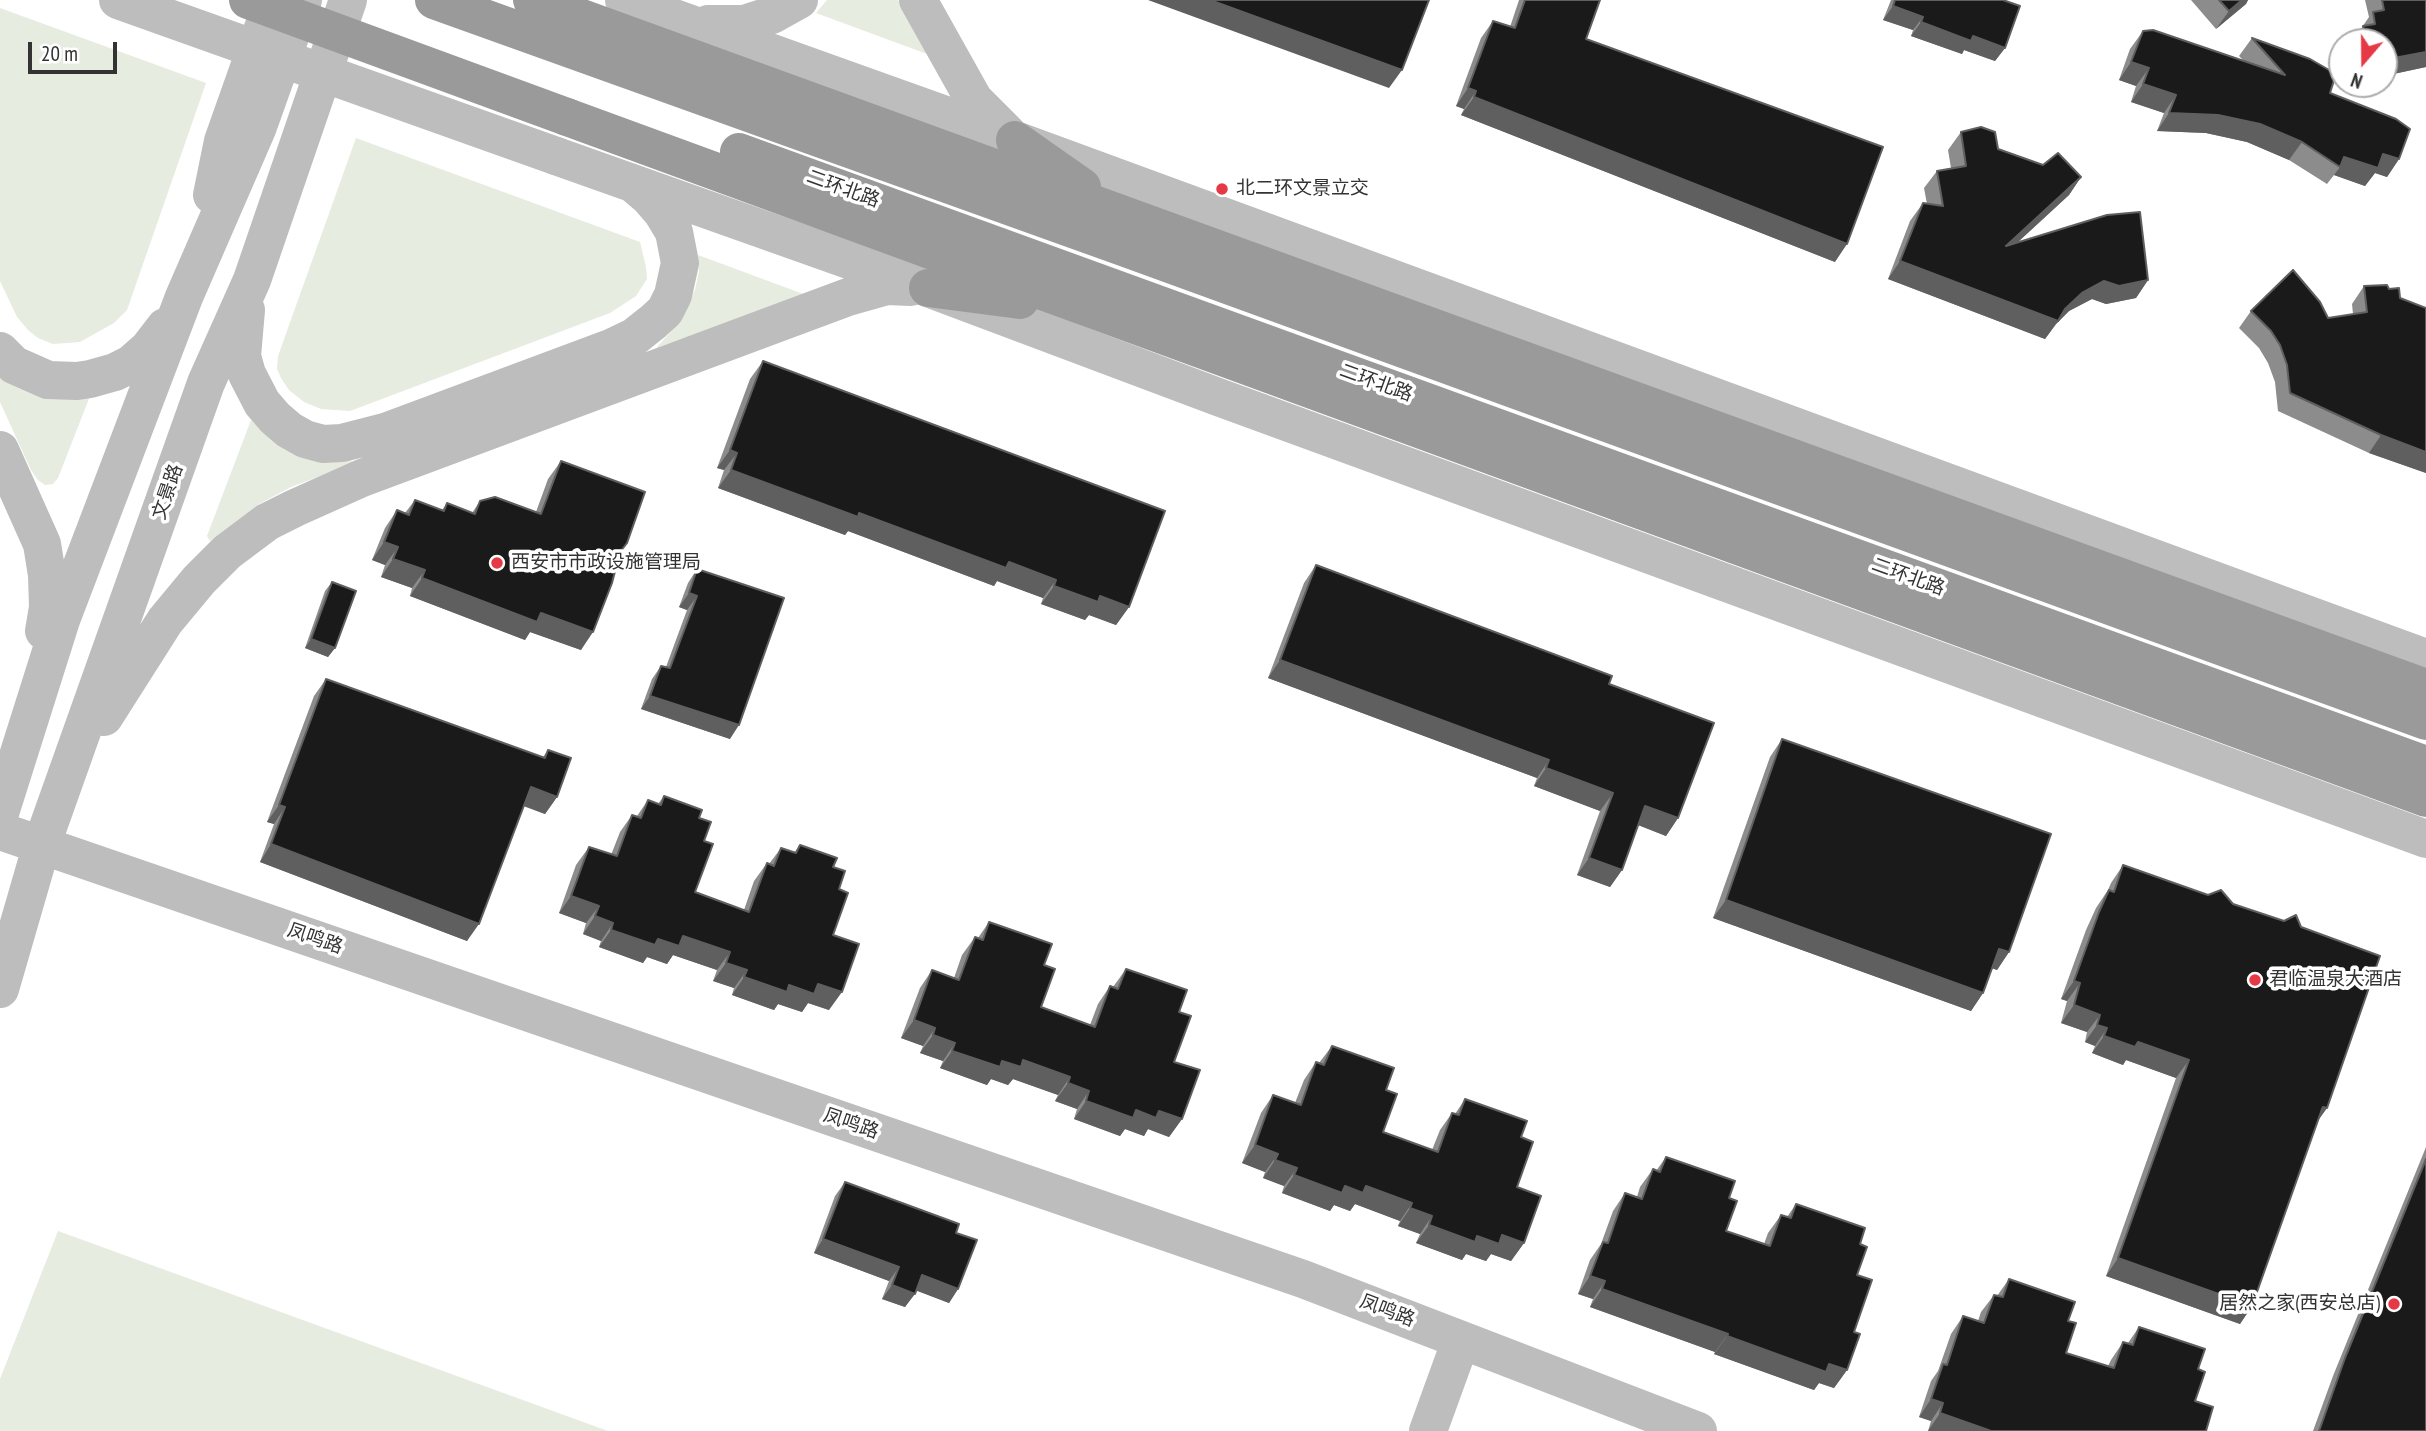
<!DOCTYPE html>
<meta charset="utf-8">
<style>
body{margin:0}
#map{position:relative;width:2426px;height:1431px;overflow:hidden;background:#fff;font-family:"PT Sans Narrow",sans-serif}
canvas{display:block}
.north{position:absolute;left:2328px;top:28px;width:70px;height:70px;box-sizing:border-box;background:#fff;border:2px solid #adadad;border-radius:50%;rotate:200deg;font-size:19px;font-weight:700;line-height:28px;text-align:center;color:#333}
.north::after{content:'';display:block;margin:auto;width:24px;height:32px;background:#e63946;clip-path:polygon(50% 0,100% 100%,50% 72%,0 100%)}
.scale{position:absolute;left:28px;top:42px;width:89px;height:32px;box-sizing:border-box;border:4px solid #333;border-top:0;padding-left:9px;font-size:21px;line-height:24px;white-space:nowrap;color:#333;-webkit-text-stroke:5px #fff;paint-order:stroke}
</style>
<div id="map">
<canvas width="2426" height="1431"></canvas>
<div class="north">N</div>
<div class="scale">20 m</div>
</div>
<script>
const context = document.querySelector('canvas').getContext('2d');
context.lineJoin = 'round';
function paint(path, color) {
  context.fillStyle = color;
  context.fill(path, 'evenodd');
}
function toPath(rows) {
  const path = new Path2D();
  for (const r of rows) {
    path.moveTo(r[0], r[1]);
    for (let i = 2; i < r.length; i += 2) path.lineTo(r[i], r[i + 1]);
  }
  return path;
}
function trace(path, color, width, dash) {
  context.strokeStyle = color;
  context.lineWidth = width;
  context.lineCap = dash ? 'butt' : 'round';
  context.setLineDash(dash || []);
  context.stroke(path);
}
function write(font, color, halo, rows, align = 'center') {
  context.font = font + ' "PT Sans Narrow","Noto Sans SC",sans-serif';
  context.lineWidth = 7;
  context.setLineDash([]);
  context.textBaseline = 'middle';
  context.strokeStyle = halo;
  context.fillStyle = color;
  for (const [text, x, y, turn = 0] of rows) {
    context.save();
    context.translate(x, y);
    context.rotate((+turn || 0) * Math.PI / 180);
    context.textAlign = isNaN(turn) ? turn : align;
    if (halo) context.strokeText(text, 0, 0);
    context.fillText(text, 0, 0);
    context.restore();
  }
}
const green = toPath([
 [827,0,898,0,927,54,816,13],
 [0,8,206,83,127,310,114,323,80,342,53,344,38,338,28,330,17,317,0,281],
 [356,138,640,242,646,267,647,279,636,296,610,313,350,411,321,409,304,402,289,390,281,378,277,369,278,356],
 [698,255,806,295,656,348,676,326,695,290,699,271],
 [0,374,90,396,58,478,53,484,45,485,38,480,31,470,0,402],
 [251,420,266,434,319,462,361,461,291,487,261,503,210,541,207,536],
 [58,1231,608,1431,0,1431,0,1379]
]);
const secondary = toPath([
 [624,0,1015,140,2426,658],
 [918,0,974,100,1008,134],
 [708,24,744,24,772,15,799,0],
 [556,156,928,288,1218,397,2426,839],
 [212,195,223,141,273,0],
 [246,310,242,356,247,374,262,403,275,418,289,430,305,439,323,444,342,443,385,432,613,347,634,337,653,322,665,311,673,295,680,263,674,232,662,212,649,197,636,186],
 [0,351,14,365,48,380,77,381,90,379,115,372,131,364,148,349,165,327],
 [0,450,42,544,47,575,48,607,44,631],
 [104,717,165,621,199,580,227,552,267,522,295,508,362,478,848,297,887,286,911,287],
 [0,813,61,620,184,297,257,129,303,0],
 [0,831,1303,1279,1698,1431],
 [0,989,42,844,206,383,252,280,348,0],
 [1428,1431,1461,1340]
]);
const highway = toPath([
 [434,0,1126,248,2426,721],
 [532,0,2426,688],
 [567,117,2426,798],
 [1015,140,1082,187],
 [739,152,2426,765],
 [928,288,1020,300]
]);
const secondaryBridge = toPath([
 [118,0,556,156]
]);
const highwayBridge = toPath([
 [248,0,567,117]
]);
const wall = toPath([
 [1519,0,1600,0,1586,39,1835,262,1461,115,1464,109,1456,106,1481,38,1493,21,1510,27],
 [1891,0,2003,0,2005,48,1995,61,1964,50,1962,54,1911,36,1913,30,1883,20],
 [2191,0,2248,0,2246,4,2216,29],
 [2365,0,2426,0,2426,67,2384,76,2384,42,2352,42,2369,17],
 [2143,31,2244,61,2239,56,2252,38,2330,93,2399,159,2387,177,2375,173,2365,186,2334,175,2327,184,2289,160,2247,142,2206,133,2157,131,2164,113,2131,102,2136,86,2119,80,2130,49],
 [1961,132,1998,149,2043,165,2081,177,2069,195,2017,243,2148,280,2136,298,2106,304,2092,299,2069,311,2056,324,2045,339,1888,279,1910,221,1923,203,1927,204,1924,188,1937,171,1951,168,1948,150],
 [2364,286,2389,289,2400,298,2426,308,2426,473,2369,453,2278,411,2275,382,2268,363,2259,348,2239,328,2251,311,2328,318,2353,314,2352,304],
 [763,361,1129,607,1116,625,1089,615,1085,620,1041,604,1043,598,997,581,994,586,848,531,845,535,718,488,724,470,717,468,750,379],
 [561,461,620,552,581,650,530,632,525,640,410,596,412,588,381,577,385,565,372,560,385,528,397,510,405,513,415,500,442,510,447,503,472,513,480,501,536,512,548,479],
 [1316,565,1609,684,1678,818,1666,836,1638,825,1622,870,1610,887,1577,875,1600,811,1534,786,1537,778,1268,678,1304,583],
 [697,569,730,739,641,709,652,679,661,666,666,667,687,610,679,607,688,583],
 [332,582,335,648,328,657,305,648,325,591],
 [326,679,543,757,548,750,557,797,545,814,523,806,467,941,260,862,274,824,267,822,314,696],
 [1782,739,2009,952,1997,970,1992,968,1983,993,1971,1011,1713,918,1770,757],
 [664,796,699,818,704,841,695,892,744,910,754,881,767,863,769,864,781,848,794,853,800,845,833,867,839,889,833,935,829,1010,808,1003,802,1012,778,1004,774,1010,732,995,734,988,713,981,717,970,673,955,667,964,647,957,643,963,599,947,601,941,583,934,586,923,559,913,576,865,589,847,611,855,620,832,632,815,637,816,648,800,658,804],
 [2123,865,2327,1108,2317,1122,2252,1306,2240,1324,2106,1276,2176,1078,2126,1060,2123,1065,2092,1053,2095,1046,2085,1042,2087,1032,2061,1023,2067,1001,2061,999,2086,930,2096,908,2108,890,2111,883],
 [989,922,1044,965,1041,1007,1090,1025,1098,1004,1110,986,1113,987,1126,969,1179,1012,1174,1062,1182,1119,1169,1137,1148,1129,1144,1136,1125,1129,1120,1136,1074,1119,1077,1109,1055,1101,1058,1095,1013,1079,1008,1085,991,1079,987,1085,940,1068,943,1061,920,1053,923,1046,901,1038,920,988,932,970,954,978,962,955,975,937,978,938],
 [1332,1046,1386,1090,1383,1132,1432,1150,1440,1130,1452,1113,1455,1114,1465,1099,1521,1137,1517,1187,1524,1243,1511,1261,1491,1254,1486,1261,1466,1254,1462,1260,1416,1243,1420,1234,1398,1226,1400,1221,1355,1204,1350,1211,1334,1205,1330,1211,1282,1193,1284,1186,1263,1178,1265,1172,1242,1163,1261,1113,1273,1095,1295,1103,1304,1080,1316,1062,1319,1063],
 [2426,1147,2426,1431,2313,1431,2333,1376],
 [1666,1157,1729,1198,1726,1231,1764,1244,1768,1233,1781,1215,1787,1217,1796,1204,1860,1244,1854,1332,1847,1370,1834,1388,1819,1383,1814,1390,1714,1354,1715,1352,1590,1307,1593,1299,1578,1294,1590,1260,1601,1244,1613,1211,1625,1193,1637,1197,1640,1187,1653,1169,1656,1171],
 [845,1182,956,1233,958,1289,949,1303,916,1290,905,1307,882,1299,889,1281,814,1253,835,1196],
 [2009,1279,2068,1321,2066,1353,2108,1366,2111,1360,2123,1342,2128,1343,2139,1327,2205,1349,1928,1431,1931,1421,1919,1417,1931,1381,1938,1371,1951,1334,1963,1316,1978,1321,1981,1312,1994,1295,1997,1296]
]);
const shadedWall = toPath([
 [1148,0,1210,0,1402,70,1389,88],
 [2242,0,2248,0,2246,4,2216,29,2229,11],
 [1893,6,1923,17,1913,30,1883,20],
 [1921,22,1973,36,2005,48,1995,61,1964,50,1962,54,1911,36],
 [2392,50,2384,62,2384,52],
 [2426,52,2426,67,2384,76,2384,72,2394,58],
 [2131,62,2149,68,2136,86,2119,80],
 [2143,84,2176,95,2164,113,2131,102],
 [1468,88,1476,91,1464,109,1456,106],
 [1474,97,1847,244,1835,262,1461,115],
 [2169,113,2218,115,2260,124,2302,142,2289,160,2247,142,2206,133,2157,131],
 [2383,154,2399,159,2387,177,2375,173,2365,186,2334,175,2340,167,2344,157],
 [2081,177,2069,195,1994,264,2006,246],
 [1900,261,2065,309,2082,293,2104,281,2148,280,2136,298,2106,304,2092,299,2069,311,2056,324,2045,339,1888,279],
 [2381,435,2426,452,2426,473,2369,453],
 [730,450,737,453,724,470,717,468],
 [731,470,1009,562,1056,580,1043,598,997,581,994,586,848,531,845,535,718,488],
 [384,542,398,547,385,565,372,560],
 [393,559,425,570,412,588,381,577],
 [422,578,541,613,593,632,581,650,530,632,525,640,410,596],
 [1054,586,1100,596,1129,607,1116,625,1089,615,1085,620,1041,604],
 [689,593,697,596,687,610,679,607],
 [311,639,335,648,328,657,305,648],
 [1280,660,1549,760,1537,778,1268,678],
 [650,696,739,725,730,739,641,709],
 [1546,768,1613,793,1600,811,1534,786],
 [531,787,557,797,545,814,519,804],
 [279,805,285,807,274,824,267,822],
 [1645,806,1678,818,1666,836,1633,823],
 [271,844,479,924,467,941,260,862],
 [1589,858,1622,870,1610,887,1577,875],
 [571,896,599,906,586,923,559,913],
 [1726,900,1983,993,1971,1011,1713,918],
 [595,916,613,923,601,941,583,934],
 [611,930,658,939,683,936,730,952,717,970,673,955,667,964,647,957,643,963,599,947],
 [1999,949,2009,952,1997,970,1986,966],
 [726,963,747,970,734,988,713,981],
 [744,977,789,985,818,984,842,992,829,1010,808,1003,802,1012,778,1004,774,1010,732,995],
 [2074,981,2080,983,2067,1001,2061,999],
 [2074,1005,2100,1015,2087,1032,2061,1023],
 [914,1020,935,1028,923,1046,901,1038],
 [2097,1025,2107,1028,2095,1046,2085,1042],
 [933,1035,955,1043,943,1061,920,1053],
 [2104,1036,2138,1042,2189,1060,2176,1078,2126,1060,2123,1065,2092,1053],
 [952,1051,1002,1061,1023,1060,1070,1077,1058,1095,1013,1079,1008,1085,991,1079,987,1085,940,1068],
 [1068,1083,1089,1091,1077,1109,1055,1101],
 [1086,1101,1136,1110,1159,1111,1182,1119,1169,1137,1148,1129,1144,1136,1125,1129,1120,1136,1074,1119],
 [2323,1107,2327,1108,2314,1126,2311,1125],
 [1255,1145,1278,1154,1265,1172,1242,1163],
 [1275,1160,1297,1168,1284,1186,1263,1178],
 [1294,1175,1345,1186,1366,1186,1412,1203,1400,1221,1355,1204,1350,1211,1334,1205,1330,1211,1282,1193],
 [1410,1208,1432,1216,1420,1234,1398,1226],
 [1429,1225,1477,1236,1502,1235,1524,1243,1511,1261,1491,1254,1486,1261,1466,1254,1462,1260,1416,1243],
 [823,1239,899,1267,889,1281,814,1253],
 [2118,1258,2252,1306,2240,1324,2106,1276],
 [922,1275,958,1289,949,1303,912,1289],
 [1590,1276,1605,1281,1593,1299,1578,1294],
 [892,1285,915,1294,905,1307,882,1299],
 [1602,1289,1728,1334,1715,1352,1590,1307],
 [1727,1336,1829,1364,1847,1370,1834,1388,1819,1383,1814,1390,1714,1354],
 [1931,1399,1943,1403,1931,1421,1919,1417],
 [1940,1413,1991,1431,1928,1431]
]);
const building = toPath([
 [1210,0,1429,0,1402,70,1210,0],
 [1525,0,1600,0,1586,39,1883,147,1847,244,1474,97,1476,91,1468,88,1493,21,1515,28,1525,0],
 [1895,0,2003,0,2020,6,2005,48,1973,36,1971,41,1921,22,1923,17,1893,6,1895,0],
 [2219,0,2242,0,2229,11,2219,0],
 [2382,0,2426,0,2426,52,2394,58,2392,50,2384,52,2384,42,2367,42,2363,26,2375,24,2373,12,2384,10,2382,0],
 [2153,30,2285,75,2252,38,2310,59,2336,74,2330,93,2396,119,2410,129,2399,159,2383,154,2378,168,2344,157,2340,167,2302,142,2260,124,2218,115,2169,113,2176,95,2143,84,2149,68,2131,62,2143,31,2153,30],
 [1981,127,1995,132,1998,149,2043,165,2058,153,2081,177,2006,246,2107,215,2140,212,2148,280,2119,286,2104,281,2082,293,2065,309,2058,321,1900,261,1923,203,1943,206,1937,171,1966,166,1961,132,1981,127],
 [2293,270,2320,302,2328,318,2367,312,2364,286,2387,285,2389,289,2399,288,2400,298,2426,308,2426,452,2381,435,2290,393,2287,365,2280,345,2271,331,2251,311,2293,270],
 [763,361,1165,511,1129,607,1100,596,1098,602,1054,586,1056,580,1009,562,1006,568,859,513,858,517,731,470,737,453,730,450,763,361],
 [561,461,645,492,627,543,620,552,612,583,593,632,541,613,537,622,422,578,425,570,393,559,398,547,384,542,397,510,409,515,415,500,444,511,447,503,475,514,480,501,495,497,541,514,561,461],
 [1316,565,1612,676,1609,684,1714,723,1678,818,1645,806,1622,870,1589,858,1613,793,1546,768,1549,760,1280,660,1316,565],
 [697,569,784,598,739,725,650,696,661,666,670,668,697,596,689,593,697,569],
 [332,582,356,591,335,648,311,639,332,582],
 [326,679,545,758,548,750,571,758,557,797,531,787,479,924,271,844,285,807,279,805,326,679],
 [1782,739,2051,834,2009,952,1999,949,1983,993,1726,900,1782,739],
 [664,796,702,810,699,818,711,822,704,841,713,844,695,892,749,912,767,863,774,866,781,848,796,853,800,845,837,858,833,867,845,871,839,889,848,893,833,935,859,944,842,992,818,984,814,994,789,985,787,992,744,977,747,970,726,963,730,952,683,936,679,946,658,939,655,945,611,930,613,923,595,916,599,906,571,896,589,847,617,856,632,815,641,818,648,800,661,805,664,796],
 [2123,865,2208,895,2221,890,2233,904,2284,921,2296,915,2301,927,2380,956,2327,1108,2323,1107,2322,1109,2252,1306,2118,1258,2189,1060,2138,1042,2135,1047,2104,1036,2107,1028,2097,1025,2100,1015,2074,1005,2080,983,2074,981,2099,912,2109,890,2114,892,2123,865],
 [989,922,1052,944,1044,965,1055,969,1041,1007,1095,1027,1110,986,1118,989,1126,969,1187,990,1179,1012,1191,1016,1174,1062,1200,1070,1182,1119,1159,1111,1156,1118,1136,1110,1133,1118,1086,1101,1089,1091,1068,1083,1070,1077,1023,1060,1021,1067,1002,1061,1000,1067,952,1051,955,1043,933,1035,935,1028,914,1020,932,970,959,980,975,937,983,940,989,922],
 [1332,1046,1394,1068,1386,1090,1397,1094,1383,1132,1438,1152,1452,1113,1459,1115,1465,1099,1527,1121,1521,1137,1533,1142,1517,1187,1541,1196,1524,1243,1502,1235,1499,1244,1477,1236,1475,1242,1429,1225,1432,1216,1410,1208,1412,1203,1366,1186,1363,1193,1345,1186,1342,1193,1294,1175,1297,1168,1275,1160,1278,1154,1255,1145,1273,1095,1301,1105,1316,1062,1324,1065,1332,1046],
 [1666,1157,1735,1181,1729,1198,1737,1201,1726,1231,1770,1246,1781,1215,1791,1218,1796,1204,1865,1228,1860,1244,1867,1247,1857,1275,1872,1280,1854,1332,1860,1334,1847,1370,1829,1364,1826,1372,1727,1336,1728,1334,1602,1289,1605,1281,1590,1276,1603,1242,1608,1243,1625,1193,1642,1199,1653,1169,1660,1172,1666,1157],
 [2426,1159,2426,1431,2319,1431,2345,1358,2426,1159],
 [845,1182,959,1224,956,1233,977,1240,958,1289,922,1275,915,1294,892,1285,899,1267,823,1239,845,1182],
 [2009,1279,2075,1302,2068,1321,2076,1323,2066,1353,2114,1368,2123,1342,2133,1345,2139,1327,2205,1349,2198,1369,2205,1372,2195,1401,2213,1407,2206,1431,1991,1431,1940,1413,1943,1403,1931,1399,1943,1364,1947,1365,1963,1316,1984,1323,1994,1295,2003,1297,2009,1279]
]);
const markers = [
 [1222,189,7,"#e63946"],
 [497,563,7,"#e63946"],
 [2255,980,7,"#e63946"],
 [2394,1304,7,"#e63946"]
];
const streetNames = [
 ["二环北路",843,189,20],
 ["二环北路",1376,383,20],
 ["文景路",168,492,-71],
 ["二环北路",1908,577,20],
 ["凤鸣路",315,939,19],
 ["凤鸣路",851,1124,19],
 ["凤鸣路",1387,1311,21]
];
const poiNames = [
 ["北二环文景立交",1236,189],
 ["西安市市政设施管理局",511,563],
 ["君临温泉大酒店",2269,980],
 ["居然之家(西安总店)",2380,1304,"right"]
];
paint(green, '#e6ecdf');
trace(secondary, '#bdbdbd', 38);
trace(highway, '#9a9a9a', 38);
trace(secondaryBridge, '#bdbdbd', 38);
trace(highwayBridge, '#9a9a9a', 38);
paint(wall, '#8c8c8c');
paint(shadedWall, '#5f5f5f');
paint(building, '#1a1a1a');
trace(building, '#5f5f5f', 2);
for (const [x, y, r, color] of markers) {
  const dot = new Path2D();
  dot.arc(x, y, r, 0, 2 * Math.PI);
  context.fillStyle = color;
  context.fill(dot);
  trace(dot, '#fff', 2.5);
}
write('19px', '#333', '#fff', streetNames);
write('19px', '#333', '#fff', poiNames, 'left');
</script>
